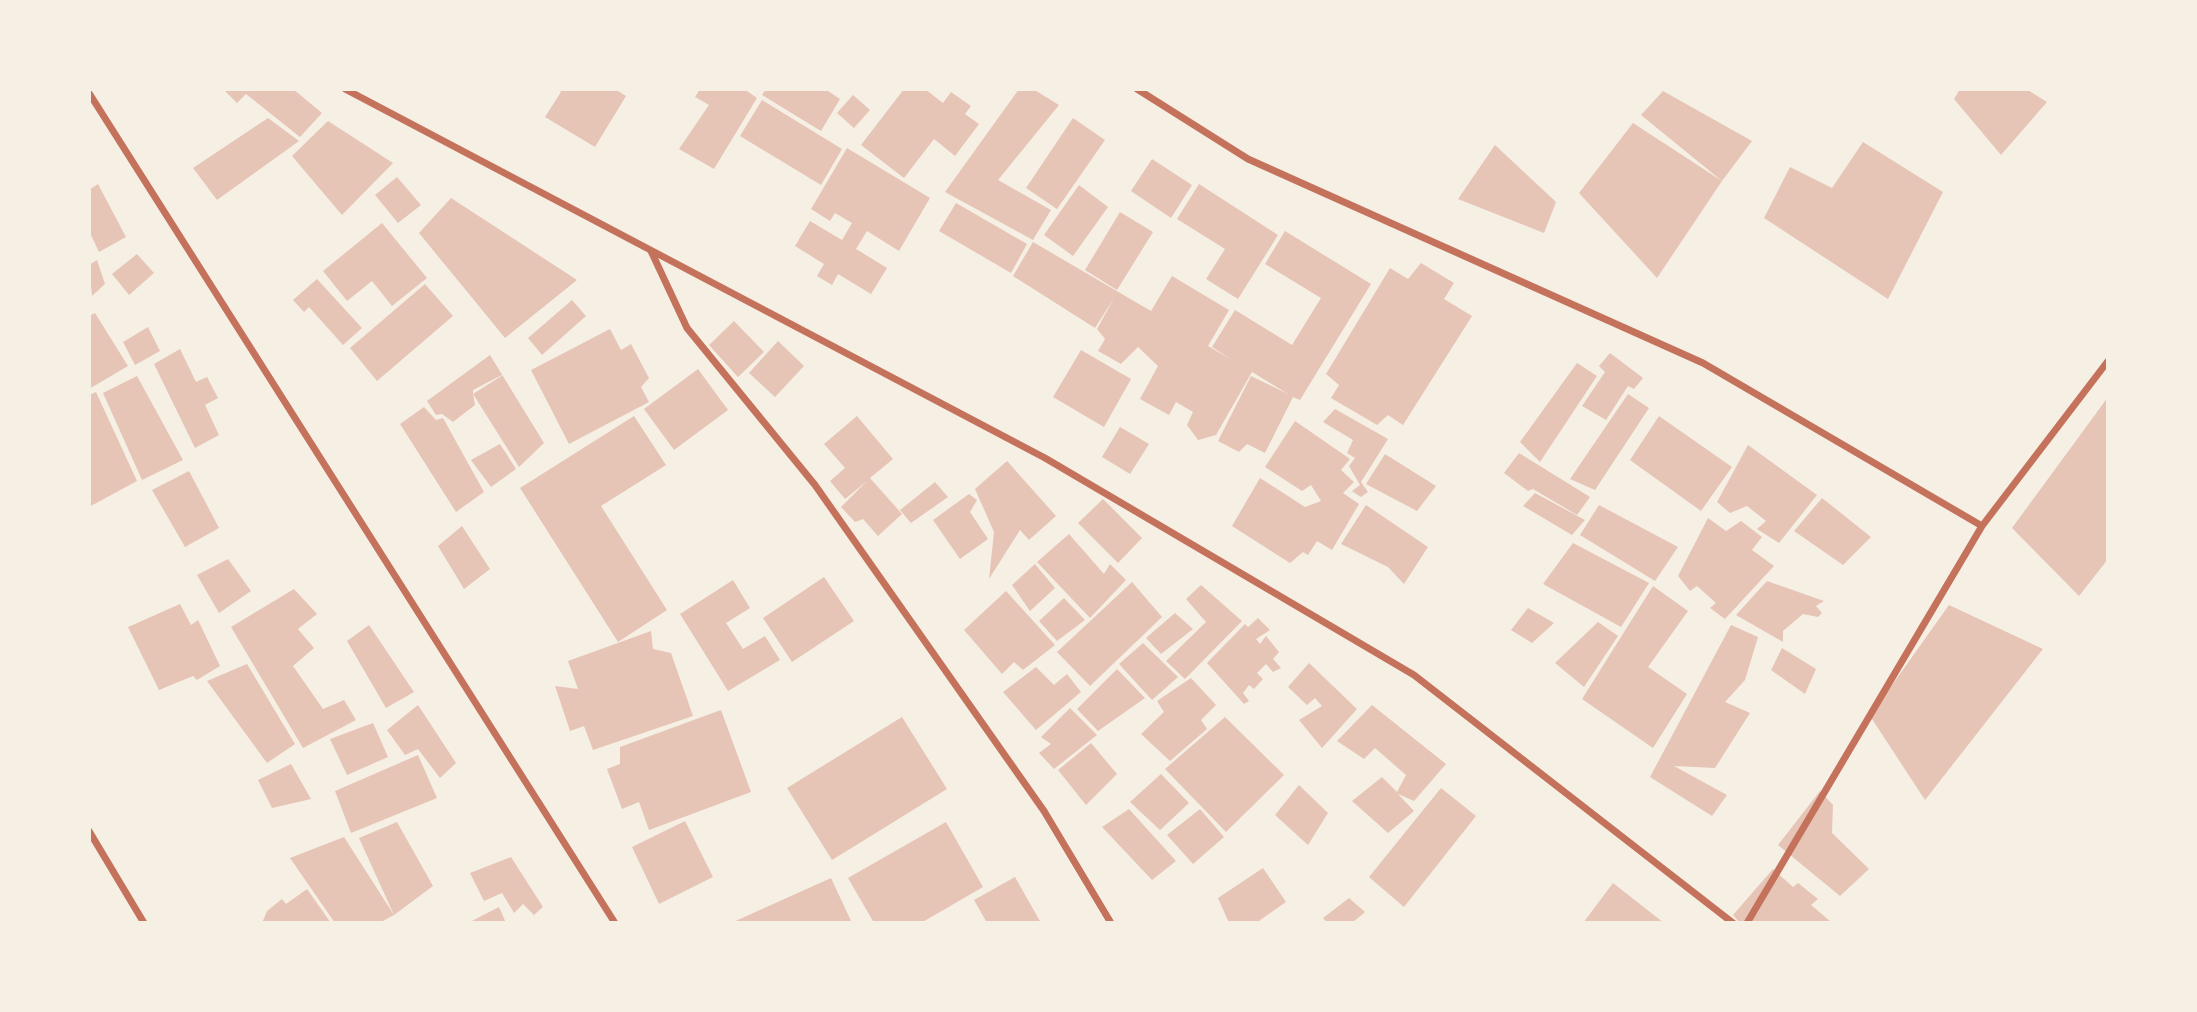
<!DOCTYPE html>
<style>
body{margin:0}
#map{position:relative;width:2197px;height:1012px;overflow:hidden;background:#f6efe4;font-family:Signika,sans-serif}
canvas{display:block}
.frame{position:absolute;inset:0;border:91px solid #f6efe4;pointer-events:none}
</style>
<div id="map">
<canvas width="2197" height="1012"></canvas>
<div class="frame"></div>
</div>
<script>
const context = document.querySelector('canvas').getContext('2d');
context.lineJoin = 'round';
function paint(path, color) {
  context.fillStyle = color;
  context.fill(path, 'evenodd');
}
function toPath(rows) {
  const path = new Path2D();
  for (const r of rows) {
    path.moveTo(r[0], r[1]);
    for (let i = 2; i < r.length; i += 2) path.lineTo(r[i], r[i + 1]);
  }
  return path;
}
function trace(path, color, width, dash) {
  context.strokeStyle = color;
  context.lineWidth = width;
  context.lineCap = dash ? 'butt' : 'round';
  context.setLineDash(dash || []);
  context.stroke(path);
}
const building = toPath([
 [223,89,293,89,322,113,300,137,246,94,237,103],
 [558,89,615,89,626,96,595,147,545,117,561,92],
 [700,89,744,89,757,98,714,169,679,149,709,105,695,97],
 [766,89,825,89,840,99,821,131,762,95],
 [904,89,925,89,943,103,951,92,971,106,965,114,979,124,955,156,934,139,904,178,861,145],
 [1019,89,1033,89,1059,105,998,180,1051,210,1033,240,945,192],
 [1960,89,2026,89,2047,102,2001,155,1954,99],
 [1663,91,1752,141,1722,181,1641,115],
 [853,95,870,110,854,128,837,113],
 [762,100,842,149,821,185,740,136],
 [268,118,299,141,217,200,193,168],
 [1073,118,1105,140,1057,209,1026,188],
 [328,121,393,163,342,215,292,156],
 [1633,123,1722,181,1657,278,1579,193],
 [1863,142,1943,192,1888,299,1764,218,1790,167,1832,188],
 [1495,145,1556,202,1544,233,1458,199],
 [847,148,930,198,899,251,867,231,856,249,887,268,871,294,838,274,832,285,817,276,824,264,795,246,810,221,842,240,852,223,835,213,830,221,811,209],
 [1152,159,1192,185,1171,218,1131,191],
 [397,177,421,205,398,223,375,195],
 [98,184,126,237,99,252,89,231,89,190],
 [1199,184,1278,235,1238,299,1206,279,1225,249,1177,219],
 [1079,185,1108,207,1073,256,1044,235],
 [451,198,577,280,505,338,419,233],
 [956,203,1027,244,1011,273,939,231],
 [1120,212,1153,232,1117,290,1085,270],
 [382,223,427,278,392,306,372,281,347,301,323,271],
 [1285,231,1371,284,1300,400,1293,397,1265,453,1247,444,1239,452,1218,441,1251,376,1288,394,1252,372,1216,435,1198,440,1187,425,1193,412,1176,402,1169,415,1140,399,1158,366,1138,347,1121,364,1098,351,1105,339,1097,329,1114,298,1095,328,1013,276,1033,242,1151,311,1172,276,1229,310,1208,346,1232,360,1212,347,1235,310,1292,345,1321,298,1265,264],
 [137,254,154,273,129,295,112,274],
 [97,260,105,284,92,296,89,265],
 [1421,263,1454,283,1444,299,1472,316,1403,425,1388,415,1377,425,1331,398,1339,385,1326,374,1390,268,1408,279],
 [317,279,362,328,343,345,309,307,304,312,293,300],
 [425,284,453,316,377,381,350,348],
 [572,300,586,316,542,355,528,338],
 [95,313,128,366,89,389,89,316],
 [734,321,764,352,738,377,709,345],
 [148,327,160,351,135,365,123,342],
 [610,329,621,350,631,344,649,378,641,387,649,402,569,444,531,370],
 [778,341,804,366,775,397,749,373],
 [180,349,196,382,207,377,218,398,205,405,219,435,195,448,154,364],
 [1081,350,1131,379,1104,427,1053,397],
 [1610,353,1643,378,1634,389,1628,386,1606,420,1582,406,1605,372,1599,366],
 [490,355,544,443,519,467,473,394,475,405,453,422,442,414,436,415,427,401],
 [502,375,503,375,473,394,473,390],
 [1577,363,1597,376,1540,462,1520,442],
 [698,369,728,410,674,450,644,409],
 [137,376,183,460,142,480,103,393],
 [96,392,137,481,89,507,89,395],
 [1628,394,1649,408,1595,490,1570,479],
 [2108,397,2108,559,2079,596,2012,528],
 [424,407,436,420,443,418,484,492,456,512,400,424],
 [1335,409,1388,439,1361,482,1368,492,1361,497,1352,491,1360,485,1349,466,1355,458,1347,453,1353,440,1323,422],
 [634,416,666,465,601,506,667,610,618,642,520,488],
 [857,416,893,459,870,478,902,514,878,536,863,519,855,522,841,507,867,481,845,499,830,481,845,468,824,444],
 [1659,416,1732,467,1701,511,1630,460],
 [1295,421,1350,459,1341,470,1354,482,1343,493,1359,504,1332,550,1317,541,1308,555,1303,552,1290,563,1232,526,1260,478,1305,507,1321,501,1311,485,1302,491,1265,467],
 [1120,427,1149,444,1130,474,1102,457],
 [500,444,516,469,491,487,471,460],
 [1748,445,1817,495,1779,543,1757,529,1766,521,1747,506,1730,513,1717,502],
 [1519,453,1590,497,1577,515,1533,489,1528,491,1504,473],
 [1385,454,1436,486,1417,511,1366,484],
 [1007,461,1056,516,1029,540,1020,530,989,579,994,532,975,489],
 [189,471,219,528,185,547,152,490],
 [935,482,948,497,911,523,900,510],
 [1535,493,1585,520,1572,535,1523,506],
 [969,494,977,500,970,512,988,539,960,559,933,520],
 [1822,498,1871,537,1843,565,1794,531],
 [1103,499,1142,538,1118,563,1078,523],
 [1366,505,1428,547,1404,584,1388,567,1341,544],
 [1599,505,1678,547,1655,581,1580,535],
 [1708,518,1726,531,1741,521,1762,537,1752,550,1774,566,1725,619,1710,608,1716,603,1697,586,1690,591,1678,576],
 [462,526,490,569,464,589,438,546],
 [1069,534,1104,574,1110,564,1126,580,1090,618,1037,562],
 [1573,543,1649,583,1621,627,1543,584],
 [228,559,251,591,219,613,197,575],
 [1035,564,1055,588,1030,611,1012,585],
 [824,577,854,621,792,662,763,618],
 [733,580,750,608,726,623,743,649,765,636,780,660,728,691,680,614],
 [1767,581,1824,601,1816,606,1822,613,1818,617,1803,614,1783,631,1783,642,1736,615],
 [1132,582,1162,617,1090,686,1057,652],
 [1201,585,1242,621,1185,679,1166,661,1206,622,1186,599],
 [1653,586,1688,611,1648,667,1687,694,1653,748,1582,699],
 [294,589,317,614,298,629,314,648,293,666,323,709,344,700,356,720,303,748,231,627],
 [1006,591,1055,645,1023,670,1014,662,1002,674,964,630],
 [1064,598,1085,620,1057,641,1039,621],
 [180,604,191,625,198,620,220,666,197,680,193,676,159,690,128,627],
 [1949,605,2043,649,1925,800,1870,716],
 [1528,608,1554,623,1532,643,1511,630],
 [1175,613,1193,629,1161,654,1146,638],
 [1258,618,1270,630,1256,639,1260,644,1266,636,1279,652,1273,659,1281,668,1273,672,1266,664,1257,673,1263,679,1254,689,1249,685,1243,693,1249,701,1244,704,1207,663,1245,624,1248,627],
 [1598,622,1618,636,1584,687,1555,663],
 [369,625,414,692,386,708,347,641],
 [1731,625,1758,637,1745,680,1725,702,1750,713,1715,768,1674,766,1727,795,1712,816,1650,777],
 [651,631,653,649,671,653,693,716,593,750,584,726,570,731,555,686,578,689,568,661],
 [1143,643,1178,677,1152,700,1119,664],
 [1782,648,1816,669,1805,694,1771,670],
 [1309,663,1357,709,1322,748,1299,720,1322,706,1315,698,1307,705,1288,687],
 [247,664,295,744,267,763,207,681],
 [1036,667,1054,685,1067,674,1081,692,1036,730,1003,692],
 [1117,669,1145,698,1098,731,1077,709],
 [1191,678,1216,705,1201,720,1207,729,1170,761,1141,734,1164,712,1157,701],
 [418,705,456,763,440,778,418,749,405,755,387,730],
 [1372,705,1446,764,1414,801,1398,794,1414,811,1388,833,1352,801,1382,777,1397,792,1406,775,1375,748,1364,759,1337,741],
 [1070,708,1097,735,1054,769,1039,753,1051,744,1041,737],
 [721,710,751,792,649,830,639,802,622,809,607,769,620,764,620,747],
 [902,717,947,789,832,860,787,788],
 [1225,717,1284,775,1226,832,1165,769],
 [373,723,388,757,347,775,330,739],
 [1091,743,1117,774,1086,805,1058,770],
 [418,755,437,798,351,833,335,791],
 [291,764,311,799,272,808,258,780],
 [1161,774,1189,803,1160,830,1130,802],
 [1299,785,1328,813,1308,845,1275,815],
 [1441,788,1476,816,1404,907,1369,877],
 [1820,791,1833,805,1832,833,1869,869,1840,896,1778,845],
 [1129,809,1176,861,1152,880,1102,827],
 [1200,809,1224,837,1193,864,1167,835],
 [685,821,713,877,659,904,632,847],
 [397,822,433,886,394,915,359,838],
 [946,822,983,887,921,923,874,923,848,878],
 [344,837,394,915,379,923,335,923,290,858],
 [511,857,543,907,534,915,523,904,514,913,502,893,484,901,470,873],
 [1263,868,1286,902,1256,923,1229,923,1218,898],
 [1773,869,1793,887,1798,883,1818,899,1811,905,1830,921,1828,923,1740,923,1733,915],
 [1015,877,1041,923,987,923,974,900],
 [831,878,852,923,731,923],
 [1613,883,1664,923,1583,923],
 [307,889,331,923,262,923,267,911,282,899,286,904],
 [1349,898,1365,912,1352,923,1327,923,1323,918],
 [499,907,506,923,468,923]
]);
const minor = toPath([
 [345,89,1045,458,1414,675,1733,923],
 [1137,89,1248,159,1703,363,1982,526],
 [89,93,615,923],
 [651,251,687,328,815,485,1044,811,1111,923],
 [89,831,144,923],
 [1747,923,1982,526,2108,361]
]);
paint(building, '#e6c5b7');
trace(minor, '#c5725c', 7);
</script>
